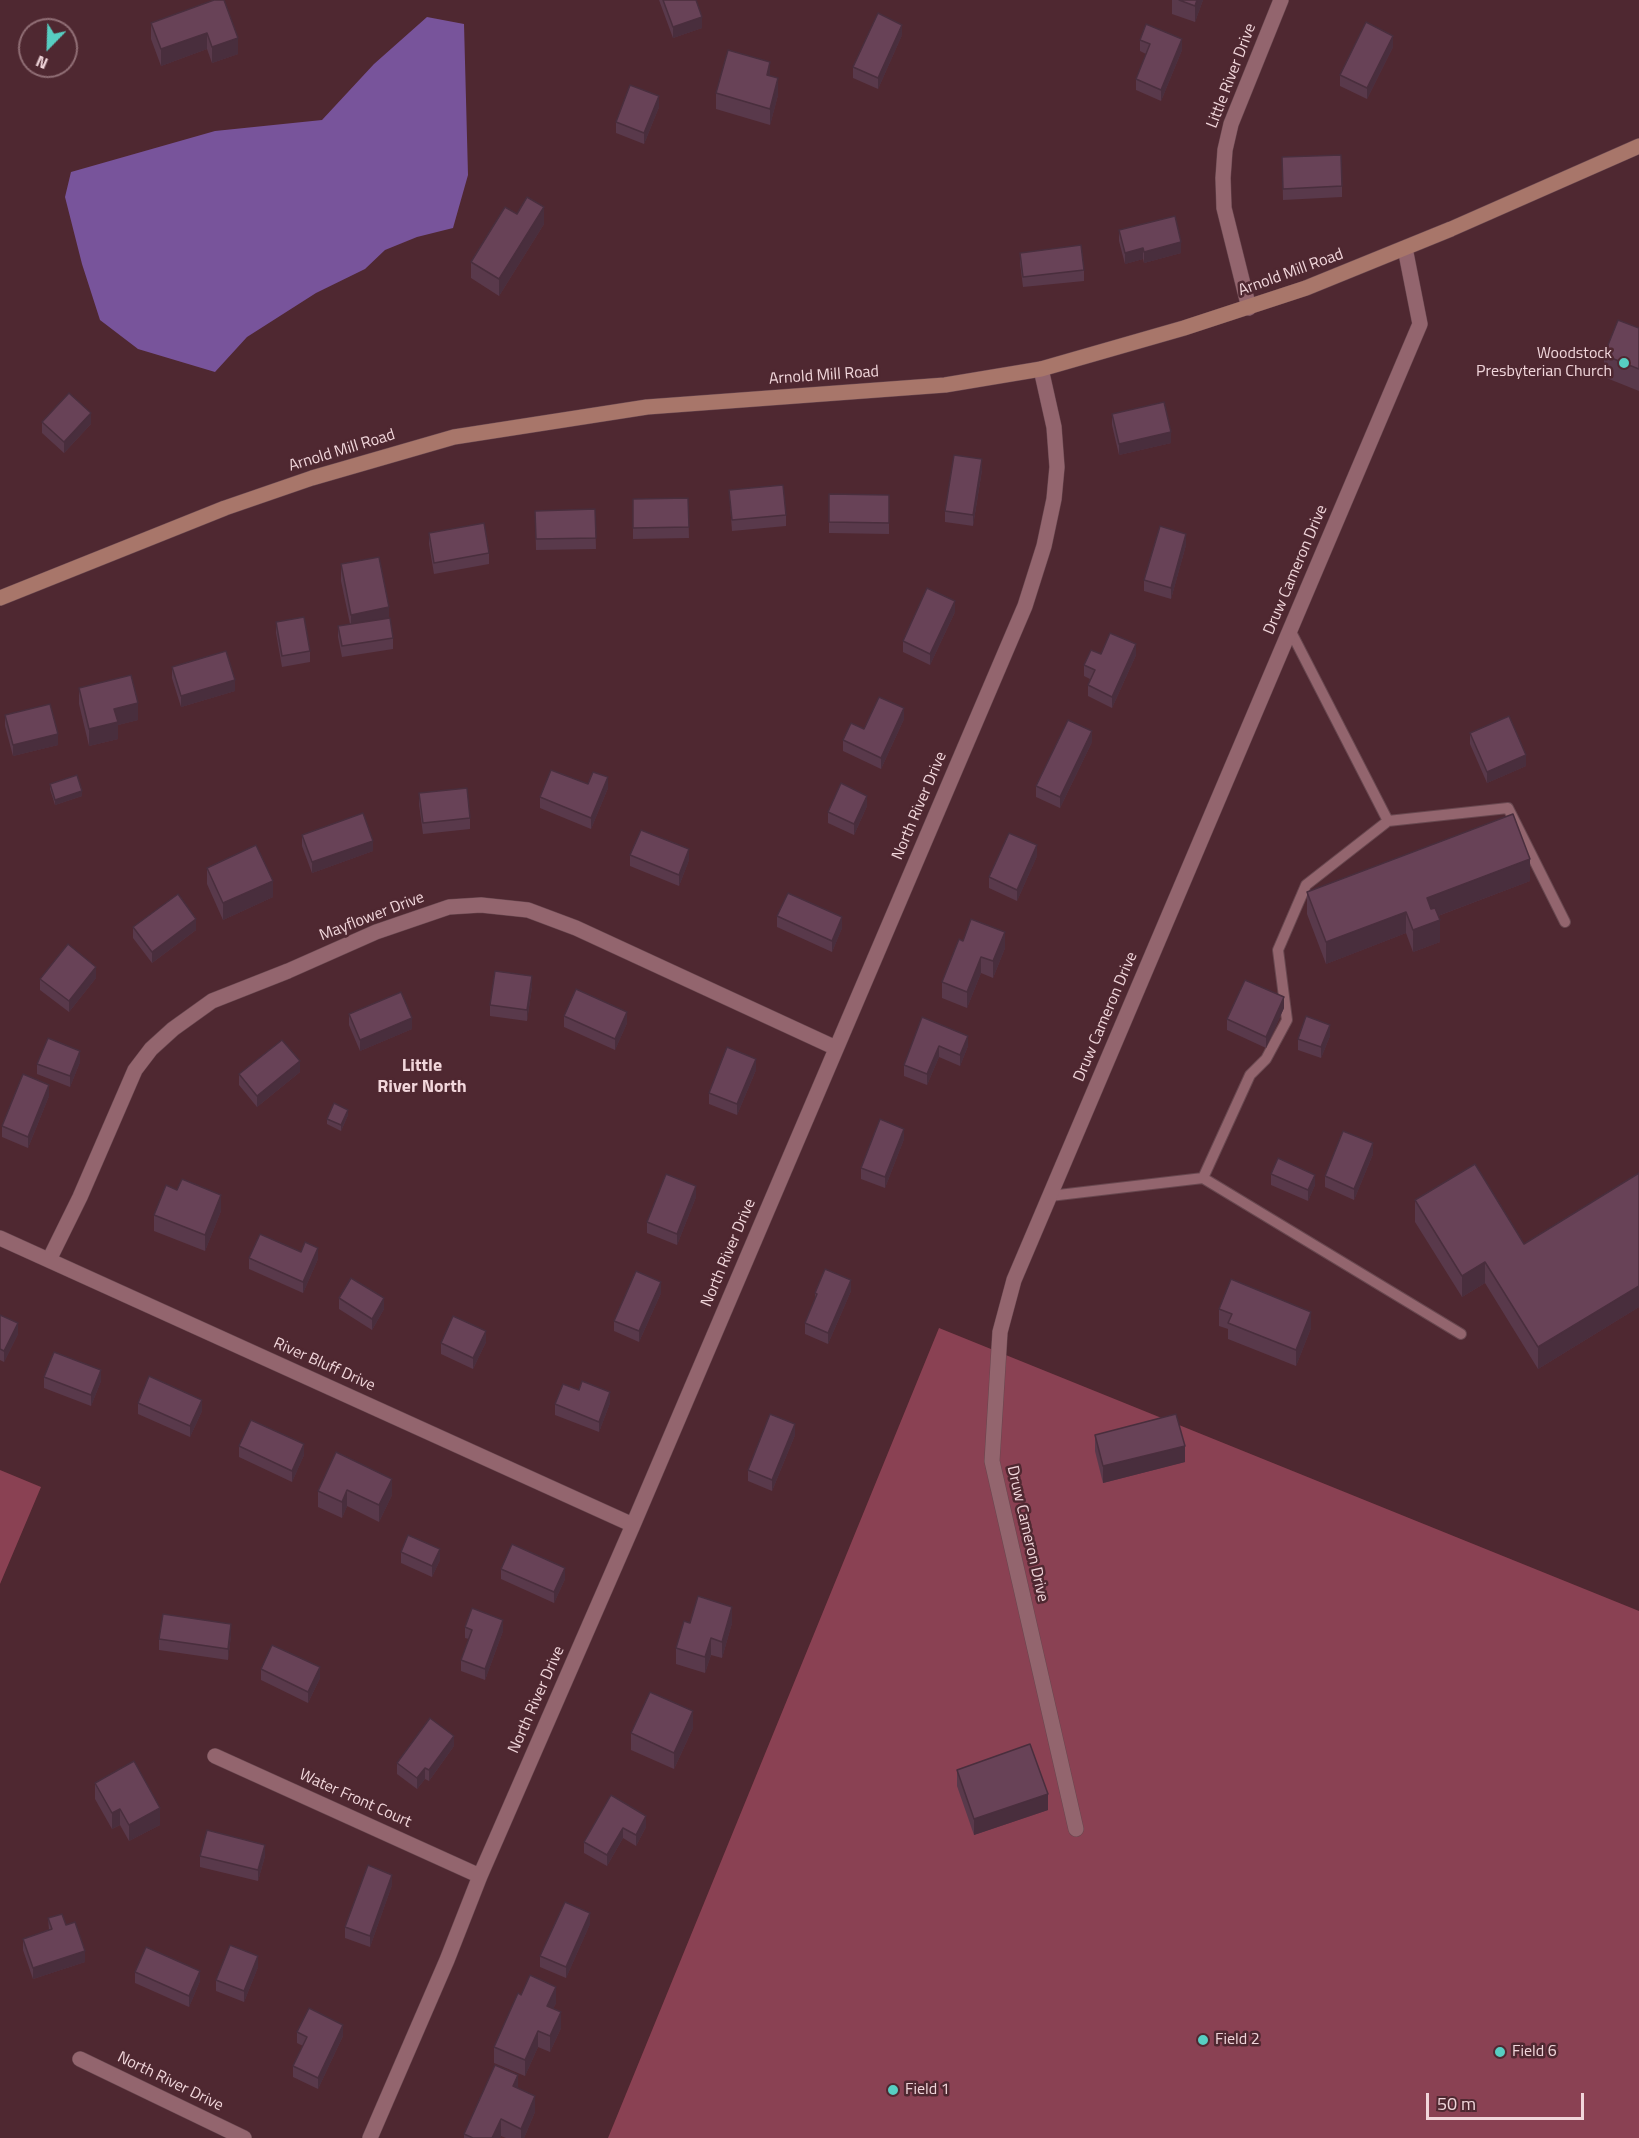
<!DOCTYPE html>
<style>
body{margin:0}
#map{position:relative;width:1639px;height:2138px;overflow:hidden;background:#4f2831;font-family:"Titillium Web",sans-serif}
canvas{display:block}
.north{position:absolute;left:18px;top:18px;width:60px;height:60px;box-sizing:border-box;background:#4f2831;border:2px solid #906e75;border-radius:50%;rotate:203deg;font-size:16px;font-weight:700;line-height:24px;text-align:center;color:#f1d6db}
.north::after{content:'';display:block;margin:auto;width:21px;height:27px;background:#57cec2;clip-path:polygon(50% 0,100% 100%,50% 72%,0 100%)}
.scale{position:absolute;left:1426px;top:2093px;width:158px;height:27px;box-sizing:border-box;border:3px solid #f1d6db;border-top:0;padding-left:8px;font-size:18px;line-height:21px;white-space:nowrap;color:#f1d6db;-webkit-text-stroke:4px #4f2831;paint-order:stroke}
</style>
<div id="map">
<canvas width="1639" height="2138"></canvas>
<div class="north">N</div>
<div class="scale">50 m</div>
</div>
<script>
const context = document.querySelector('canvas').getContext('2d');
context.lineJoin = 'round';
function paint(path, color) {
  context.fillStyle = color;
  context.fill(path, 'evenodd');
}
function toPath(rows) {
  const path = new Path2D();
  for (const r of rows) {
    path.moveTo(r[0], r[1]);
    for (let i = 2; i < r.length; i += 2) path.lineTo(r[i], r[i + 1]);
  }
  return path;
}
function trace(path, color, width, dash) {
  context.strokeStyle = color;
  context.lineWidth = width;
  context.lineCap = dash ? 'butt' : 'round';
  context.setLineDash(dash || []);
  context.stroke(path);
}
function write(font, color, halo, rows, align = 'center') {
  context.font = font + ' "Titillium Web",sans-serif';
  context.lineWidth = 5;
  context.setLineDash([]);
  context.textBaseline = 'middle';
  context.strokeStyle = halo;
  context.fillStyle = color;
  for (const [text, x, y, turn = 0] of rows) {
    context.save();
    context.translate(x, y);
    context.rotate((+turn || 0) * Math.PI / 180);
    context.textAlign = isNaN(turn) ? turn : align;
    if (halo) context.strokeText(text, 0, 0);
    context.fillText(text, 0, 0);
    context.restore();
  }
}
const green = toPath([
 [939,1328,1639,1611,1639,2138,608,2138],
 [0,1470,41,1487,0,1584]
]);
const water = toPath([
 [427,17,464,24,468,175,453,228,417,237,385,250,365,269,316,293,247,337,215,372,138,349,100,320,82,264,65,197,71,172,215,131,322,120,374,64]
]);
const lane = toPath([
 [1388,821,1508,808,1565,922],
 [1203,1178,1461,1334],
 [1050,1196,1203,1178,1250,1075,1266,1059,1287,1020,1278,950,1306,885,1388,821,1290,630]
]);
const street = toPath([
 [1249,308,1224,208,1223,178,1225,150,1231,124,1281,0],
 [0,1238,633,1525],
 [49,1260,80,1197,135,1070,151,1049,173,1029,212,1001,288,971,376,932,449,907,481,905,528,910,576,928,836,1048],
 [215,1756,480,1876],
 [1076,1829,992,1461,1000,1332,1014,1280,1420,324,1405,248],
 [80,2059,244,2138],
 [370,2138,447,1960,480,1876,633,1525,1025,606,1044,546,1054,499,1057,467,1054,427,1041,369]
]);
const secondary = toPath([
 [0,598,225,508,312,478,454,437,647,407,945,385,1041,369,1184,328,1306,288,1451,229,1639,146]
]);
const wall = toPath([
 [214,0,238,54,212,63,207,49,161,66,151,39,151,23],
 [659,0,696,0,702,28,673,38],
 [1172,0,1203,0,1195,22,1172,14],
 [902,35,878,89,853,78,853,67],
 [1140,40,1182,50,1161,101,1136,90,1136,79,1146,54,1140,51],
 [1393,47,1367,99,1340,86,1340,75],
 [770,76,778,95,770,125,716,109,716,93],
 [659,107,644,144,616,133,616,122],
 [1282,157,1342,186,1342,197,1283,200],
 [517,214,544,224,499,296,471,278,471,262],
 [1119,230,1181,253,1144,263,1143,259,1125,264,1119,241],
 [1020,253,1084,270,1084,281,1023,287,1020,263],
 [1639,328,1639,391,1604,377,1604,355],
 [1112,414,1171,443,1119,455,1112,425],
 [42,422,91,424,64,453,42,433],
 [982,470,973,526,945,522,945,511],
 [729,490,786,515,786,526,732,531],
 [829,494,889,495,889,534,829,533],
 [688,498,689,538,633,539,633,499],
 [595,509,596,549,536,550,535,511],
 [429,533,489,553,489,564,434,574,429,544],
 [1186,545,1171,599,1144,591,1144,580],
 [341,564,389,618,393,638,393,649,342,657,338,637,338,626,350,624,341,581],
 [955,612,930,665,903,652,903,641],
 [276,622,310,651,310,662,282,667,276,633],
 [1101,654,1136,655,1112,708,1088,696,1088,685,1090,679,1084,676,1084,665],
 [172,667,235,691,181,707,172,678],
 [79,688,138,720,118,725,118,739,89,746,79,704],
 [5,715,58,745,13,756,5,726],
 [904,719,881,769,843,751,843,740],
 [1470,733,1526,766,1487,783,1470,744],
 [1092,742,1060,808,1036,797,1036,786],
 [50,784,82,796,55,805,50,789],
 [588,784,608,788,591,829,540,808,540,797],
 [419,793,470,818,470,829,423,834,419,804],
 [867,806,854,835,828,823,828,812],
 [302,835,373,851,312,873,302,846],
 [630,855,689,860,679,886,630,866],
 [1037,856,1017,901,989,888,989,877],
 [207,868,273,897,223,920,207,884],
 [1530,881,1438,916,1440,942,1413,952,1406,933,1326,964,1307,914,1307,892],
 [777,916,842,928,832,952,777,927],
 [133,927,196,930,152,963,133,938],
 [963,941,1005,948,993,978,981,973,967,1008,942,998,942,982],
 [96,978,69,1012,40,990,40,979],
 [532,987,527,1021,490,1016,490,1005],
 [1284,1008,1266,1048,1227,1030,1227,1019],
 [349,1014,412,1029,360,1051,349,1025],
 [564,1016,627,1023,615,1050,564,1027],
 [922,1017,968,1046,960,1066,939,1057,927,1085,904,1076,904,1065],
 [1330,1036,1321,1058,1298,1050,1298,1039],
 [80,1062,70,1087,37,1074,37,1064],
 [756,1070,737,1115,709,1104,709,1093],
 [300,1072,257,1107,239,1085,239,1074],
 [49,1096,28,1148,2,1137,2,1126],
 [348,1115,341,1131,327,1124,327,1119],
 [904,1139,885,1188,861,1179,861,1168],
 [1373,1154,1354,1200,1325,1187,1325,1176],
 [1639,1173,1639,1307,1538,1369,1485,1283,1462,1297,1415,1222,1415,1200,1524,1244],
 [1271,1174,1315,1185,1308,1201,1271,1185],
 [177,1190,221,1211,205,1251,154,1231,154,1215],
 [696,1197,677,1245,647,1233,647,1222],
 [301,1252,318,1259,303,1293,249,1269,249,1258],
 [851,1291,828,1344,805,1334,805,1323,815,1299,815,1293],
 [661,1293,639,1342,614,1331,614,1321],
 [339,1298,384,1309,372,1330,339,1309],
 [1219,1309,1311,1328,1296,1366,1228,1339,1228,1329,1219,1326],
 [0,1315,18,1334,4,1362,0,1360],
 [486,1342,473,1369,441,1354,441,1343],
 [44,1377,101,1381,91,1406,44,1388],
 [138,1403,202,1411,190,1437,138,1414],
 [610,1403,599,1432,555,1415,555,1404],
 [795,1435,772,1491,748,1481,748,1470],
 [1095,1435,1185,1462,1103,1483,1095,1451],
 [239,1446,304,1455,292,1482,239,1457],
 [336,1452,392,1495,379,1522,347,1506,342,1518,318,1507,318,1491],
 [401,1552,440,1560,432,1577,401,1563],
 [501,1569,565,1579,554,1603,501,1579],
 [690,1623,732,1623,722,1658,711,1655,705,1673,676,1664,676,1648],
 [465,1627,503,1631,485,1680,461,1671,461,1660,469,1639,465,1638],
 [231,1635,228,1660,159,1650,159,1639],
 [261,1669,320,1678,308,1703,261,1680],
 [693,1728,674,1769,631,1750,631,1733],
 [454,1746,429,1781,425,1779,417,1789,397,1774,397,1763],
 [957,1770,1048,1810,974,1835,957,1786],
 [95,1783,160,1825,129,1841,120,1825,112,1829,95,1799],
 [611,1795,646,1827,636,1846,623,1838,607,1866,584,1853,584,1842],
 [200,1856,265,1856,258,1881,200,1867],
 [392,1885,370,1947,345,1938,345,1927],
 [48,1918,66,1925,85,1962,33,1979,23,1950,23,1939,49,1930],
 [590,1924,566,1978,540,1967,540,1956],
 [258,1967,244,2002,216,1991,216,1980],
 [135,1972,200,1981,189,2007,135,1983],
 [521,1995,556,2003,553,2009,561,2028,550,2052,538,2047,525,2076,494,2063,494,2047],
 [297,2032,343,2036,318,2089,293,2077,293,2066,303,2046,297,2043],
 [518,2088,535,2112,524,2138,506,2138,501,2136,500,2138,464,2138,464,2134]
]);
const shadedWall = toPath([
 [1197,0,1203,0,1195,22,1195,6],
 [702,17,702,28,673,38,673,27],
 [902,25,902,35,878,89,878,78],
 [207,33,207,49,161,66,161,49],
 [1393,36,1393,47,1367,99,1367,88],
 [238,38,238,54,212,63,212,47],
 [1182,39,1182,50,1161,101,1161,90],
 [770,62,770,78,767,75],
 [778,78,778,95,770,125,770,109],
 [659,96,659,107,644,144,644,133],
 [544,207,544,224,499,296,499,279],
 [1181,242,1181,253,1144,263,1144,252],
 [1143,248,1143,259,1125,264,1125,253],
 [91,413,91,424,64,453,64,442],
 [1171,432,1171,443,1119,455,1119,444],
 [982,459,982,470,973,526,973,515],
 [1186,534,1186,545,1171,599,1171,588],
 [955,601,955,612,930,665,930,654],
 [389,607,389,623,351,631,351,615],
 [1136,644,1136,655,1112,708,1112,697],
 [235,680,235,691,181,707,181,696],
 [138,703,138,720,118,725,118,739,89,746,89,729,114,709],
 [904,708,904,719,881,769,881,758],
 [1092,731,1092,742,1060,808,1060,797],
 [58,734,58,745,13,756,13,745],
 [1526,755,1526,766,1487,783,1487,772],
 [608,777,608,788,591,829,591,818],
 [82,791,82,796,55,805,55,800],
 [867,796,867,806,854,835,854,824],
 [373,841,373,851,312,873,312,862],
 [1037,845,1037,856,1017,901,1017,890],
 [689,849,689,860,679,886,679,875],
 [1530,859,1530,881,1427,920,1427,898],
 [273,881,273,897,223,920,223,903],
 [1406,912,1406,933,1326,964,1326,942],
 [842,917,842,928,832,952,832,941],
 [196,919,196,930,152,963,152,952],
 [1440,920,1440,942,1413,952,1413,930],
 [1005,932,1005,948,993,978,993,961],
 [981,957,981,973,967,1008,967,992],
 [96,967,96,978,69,1012,69,1001],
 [532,976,532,987,527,1021,527,1010],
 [1284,997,1284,1008,1266,1048,1266,1037],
 [627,1012,627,1023,615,1050,615,1039],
 [412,1018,412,1029,360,1051,360,1040],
 [1330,1025,1330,1036,1321,1058,1321,1047],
 [968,1036,968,1046,960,1066,960,1055],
 [939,1046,939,1057,927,1085,927,1074],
 [80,1051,80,1062,70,1087,70,1076],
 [756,1059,756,1070,737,1115,737,1104],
 [300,1061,300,1072,257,1107,257,1096],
 [49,1085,49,1096,28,1148,28,1137],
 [348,1110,348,1115,341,1131,341,1125],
 [904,1129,904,1139,885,1188,885,1177],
 [1373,1143,1373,1154,1354,1200,1354,1189],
 [1315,1175,1315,1185,1308,1201,1308,1190],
 [696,1186,696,1197,677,1245,677,1234],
 [221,1195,221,1211,205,1251,205,1235],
 [318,1248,318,1259,303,1293,303,1282],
 [1485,1262,1485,1283,1462,1297,1462,1276],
 [851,1280,851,1291,828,1344,828,1333],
 [661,1282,661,1293,639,1342,639,1331],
 [1639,1286,1639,1307,1538,1369,1538,1347],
 [384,1298,384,1309,372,1330,372,1319],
 [1311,1312,1311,1328,1296,1366,1296,1350],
 [18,1323,18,1334,4,1362,4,1351],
 [486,1331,486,1342,473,1369,473,1358],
 [101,1370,101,1381,91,1406,91,1395],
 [610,1392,610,1403,599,1432,599,1422],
 [202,1400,202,1411,190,1437,190,1426],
 [795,1424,795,1435,772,1491,772,1480],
 [304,1444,304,1455,292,1482,292,1471],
 [1185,1446,1185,1462,1103,1483,1103,1466],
 [392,1479,392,1495,379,1522,379,1505],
 [347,1490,347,1506,342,1518,342,1502],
 [440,1549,440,1560,432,1577,432,1566],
 [565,1568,565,1579,554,1603,554,1592],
 [732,1607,732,1623,722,1658,722,1642],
 [503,1620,503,1631,485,1680,485,1669],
 [231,1624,231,1635,228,1660,228,1649],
 [711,1638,711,1655,705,1673,705,1657],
 [320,1667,320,1678,308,1703,308,1692],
 [693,1711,693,1728,674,1769,674,1753],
 [454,1736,454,1746,429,1781,429,1770],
 [425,1768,425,1779,417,1789,417,1778],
 [1048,1794,1048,1810,974,1835,974,1819],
 [160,1808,160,1825,129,1841,129,1825],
 [120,1809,120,1825,112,1829,112,1813],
 [646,1816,646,1827,636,1846,636,1835],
 [623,1828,623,1838,607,1866,607,1855],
 [265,1845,265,1856,258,1881,258,1870],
 [392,1875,392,1885,370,1947,370,1936],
 [590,1913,590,1924,566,1978,566,1967],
 [85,1951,85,1962,33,1979,33,1968],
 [258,1956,258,1967,244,2002,244,1991],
 [200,1971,200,1981,189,2007,189,1996],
 [556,1987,556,2003,547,2022,547,2006],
 [561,2012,561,2028,550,2052,550,2036],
 [343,2025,343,2036,318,2089,318,2078],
 [538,2031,538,2047,525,2076,525,2060],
 [518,2075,518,2091,513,2086],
 [535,2096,535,2112,524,2138,521,2138,521,2129],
 [501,2119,501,2136,500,2138,492,2138]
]);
const building = toPath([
 [214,0,224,0,238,38,212,47,207,33,161,49,151,23,214,0],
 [663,0,696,0,702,17,673,27,663,0],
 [1179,0,1197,0,1195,6,1179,0],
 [878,13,902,25,878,78,853,67,878,13],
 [1366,22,1393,36,1367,88,1340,75,1366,22],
 [1146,24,1182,39,1161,90,1136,79,1150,44,1140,40,1146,24],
 [728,50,770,62,767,75,778,78,770,109,716,93,728,50],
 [630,85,659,96,644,133,616,122,630,85],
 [1341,155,1342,186,1283,189,1282,157,1341,155],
 [527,197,544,207,499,279,471,262,505,207,517,214,527,197],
 [1175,216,1181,242,1144,252,1143,248,1125,253,1119,230,1175,216],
 [1081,245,1084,270,1023,277,1020,253,1081,245],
 [1618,320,1639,328,1639,369,1604,355,1618,320],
 [69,393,91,413,64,442,42,422,69,393],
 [1164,402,1171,432,1119,444,1112,414,1164,402],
 [954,455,982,459,973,515,945,511,954,455],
 [783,485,786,515,732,520,729,490,783,485],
 [829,494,889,495,889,523,829,522,829,494],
 [688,498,689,527,633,528,633,499,688,498],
 [595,509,596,538,536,539,535,511,595,509],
 [484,523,489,553,434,563,429,533,484,523],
 [1160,526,1186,534,1171,588,1144,580,1160,526],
 [379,557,389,607,351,615,341,564,379,557],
 [927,588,955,601,930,654,903,641,927,588],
 [304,617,310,651,282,656,276,622,304,617],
 [390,618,393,638,342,646,338,626,390,618],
 [1110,633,1136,644,1112,697,1088,685,1095,670,1084,665,1091,650,1101,654,1110,633],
 [226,651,235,680,181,696,172,667,226,651],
 [131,675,138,703,114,709,118,722,89,729,79,688,131,675],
 [879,697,904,708,881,758,843,740,851,723,864,729,879,697],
 [50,704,58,734,13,745,5,715,50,704],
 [1509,716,1526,755,1487,772,1470,733,1509,716],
 [1068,720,1092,731,1060,797,1036,786,1068,720],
 [551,770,588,784,593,772,608,777,591,818,540,797,551,770],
 [77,775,82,791,55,800,50,784,77,775],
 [841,783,867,796,854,824,828,812,841,783],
 [467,788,470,818,423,823,419,793,467,788],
 [363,813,373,841,312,862,302,835,363,813],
 [1513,814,1530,859,1427,898,1431,909,1435,908,1440,920,1413,930,1406,912,1326,942,1307,892,1513,814],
 [641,830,689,849,679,875,630,855,641,830],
 [1009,833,1037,845,1017,890,989,877,1009,833],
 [256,845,273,881,223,903,207,868,256,845],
 [788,893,842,917,832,941,777,916,788,893],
 [178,894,196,919,152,952,133,927,178,894],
 [971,919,1005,932,993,961,981,957,967,992,942,982,959,939,963,941,971,919],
 [68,944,96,967,69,1001,40,979,68,944],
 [495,971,532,976,527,1010,490,1005,495,971],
 [1245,980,1284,997,1266,1037,1227,1019,1245,980],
 [576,989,627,1012,615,1039,564,1016,576,989],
 [401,992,412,1018,360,1040,349,1014,401,992],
 [1306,1016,1330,1025,1321,1047,1298,1039,1306,1016],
 [922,1017,968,1036,960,1055,939,1046,927,1074,904,1065,922,1017],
 [48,1038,80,1051,70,1076,37,1064,48,1038],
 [282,1040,300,1061,257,1096,239,1074,282,1040],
 [727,1047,756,1059,737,1104,709,1093,727,1047],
 [23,1074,49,1085,28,1137,2,1126,23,1074],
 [334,1103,348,1110,341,1125,327,1119,334,1103],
 [880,1119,904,1129,885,1177,861,1168,880,1119],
 [1343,1131,1373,1143,1354,1189,1325,1176,1343,1131],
 [1278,1158,1315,1175,1308,1190,1271,1174,1278,1158],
 [1475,1164,1524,1244,1639,1173,1639,1286,1538,1347,1485,1262,1462,1276,1415,1200,1475,1164],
 [666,1174,696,1186,677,1234,647,1222,666,1174],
 [182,1179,221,1195,205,1235,154,1215,166,1185,177,1190,182,1179],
 [260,1234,301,1252,305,1242,318,1248,303,1282,249,1258,260,1234],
 [825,1269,851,1280,828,1333,805,1323,817,1294,815,1293,825,1269],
 [636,1271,661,1282,639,1331,614,1321,636,1271],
 [351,1278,384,1298,372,1319,339,1298,351,1278],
 [1231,1279,1311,1312,1296,1350,1228,1323,1232,1314,1219,1309,1231,1279],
 [0,1315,18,1323,4,1351,0,1349,0,1315],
 [453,1316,486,1331,473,1358,441,1343,453,1316],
 [54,1352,101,1370,91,1395,44,1377,54,1352],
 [149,1376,202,1400,190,1426,138,1403,149,1376],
 [582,1381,610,1392,599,1422,555,1404,563,1384,579,1390,582,1381],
 [770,1414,795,1424,772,1480,748,1470,770,1414],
 [1176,1414,1185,1446,1103,1466,1095,1435,1176,1414],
 [251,1420,304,1444,292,1471,239,1446,251,1420],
 [336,1452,392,1479,379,1505,347,1490,342,1502,318,1491,336,1452],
 [408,1535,440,1549,432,1566,401,1552,408,1535],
 [512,1544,565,1568,554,1592,501,1569,512,1544],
 [698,1596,732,1607,722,1642,711,1638,705,1657,676,1648,684,1621,690,1623,698,1596],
 [472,1608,503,1620,485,1669,461,1660,472,1630,465,1627,472,1608],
 [163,1614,231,1624,228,1649,159,1639,163,1614],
 [272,1645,320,1667,308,1692,261,1669,272,1645],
 [650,1692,693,1711,674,1753,631,1733,650,1692],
 [430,1718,454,1736,429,1770,425,1768,417,1778,397,1763,430,1718],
 [1030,1744,1048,1794,974,1819,957,1770,1030,1744],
 [134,1761,160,1808,129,1825,120,1809,112,1813,95,1783,134,1761],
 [611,1795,646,1816,636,1835,623,1828,607,1855,584,1842,611,1795],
 [207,1830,265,1845,258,1870,200,1856,207,1830],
 [368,1865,392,1875,370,1936,345,1927,368,1865],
 [565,1902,590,1913,566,1967,540,1956,565,1902],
 [62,1914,66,1925,75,1922,85,1951,33,1968,23,1939,52,1929,48,1918,62,1914],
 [230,1945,258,1956,244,1991,216,1980,230,1945],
 [146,1947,200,1971,189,1996,135,1972,146,1947],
 [530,1975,556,1987,547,2006,561,2012,550,2036,538,2031,525,2060,494,2047,518,1993,521,1995,530,1975],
 [309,2008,343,2025,318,2078,293,2066,307,2037,297,2032,309,2008],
 [495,2065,518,2075,513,2086,535,2096,521,2129,501,2119,492,2138,473,2138,464,2134,495,2065]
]);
const markers = [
 [1624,363,6,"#57cec2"],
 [1203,2040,6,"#57cec2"],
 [1500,2052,6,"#57cec2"],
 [893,2090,6,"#57cec2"]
];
const streetNames = [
 ["Little River Drive",1232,76,-69],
 ["Arnold Mill Road",1291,273,-20],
 ["Arnold Mill Road",824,376,-4],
 ["Arnold Mill Road",342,451,-17],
 ["Druw Cameron Drive",1296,570,-67],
 ["North River Drive",920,806,-67],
 ["Mayflower Drive",372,917,-21],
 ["Druw Cameron Drive",1106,1017,-67],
 ["North River Drive",729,1253,-67],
 ["River Bluff Drive",324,1365,24],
 ["Druw Cameron Drive",1027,1534,77],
 ["North River Drive",537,1700,-66],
 ["Water Front Court",355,1799,24],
 ["North River Drive",170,2082,26]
];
const poiNames = [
 ["Woodstock",1612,354,"right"],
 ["Presbyterian Church",1612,372,"right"],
 ["Field 2",1215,2040],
 ["Field 6",1512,2052],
 ["Field 1",905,2090]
];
const neighbourhoodNames = [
 ["Little",422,1067],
 ["River North",422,1088]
];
paint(green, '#8a4153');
paint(water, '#78549b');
trace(lane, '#68474f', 12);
trace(street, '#68474f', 16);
trace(secondary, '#68474f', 16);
trace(lane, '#93656e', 10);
trace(street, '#93656e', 15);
trace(secondary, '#a8766a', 15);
paint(wall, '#59394b');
paint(shadedWall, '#492e3d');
paint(building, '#684257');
trace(building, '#492e3d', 1.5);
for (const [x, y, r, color] of markers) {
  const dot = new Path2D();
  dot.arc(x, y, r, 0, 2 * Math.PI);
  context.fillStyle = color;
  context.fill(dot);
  trace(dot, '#4f2831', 2);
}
write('16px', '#f1d6db', '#4f2831', streetNames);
write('16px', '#f1d6db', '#4f2831', poiNames, 'left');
write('bold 18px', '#f1d6db', '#4f2831', neighbourhoodNames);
</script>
